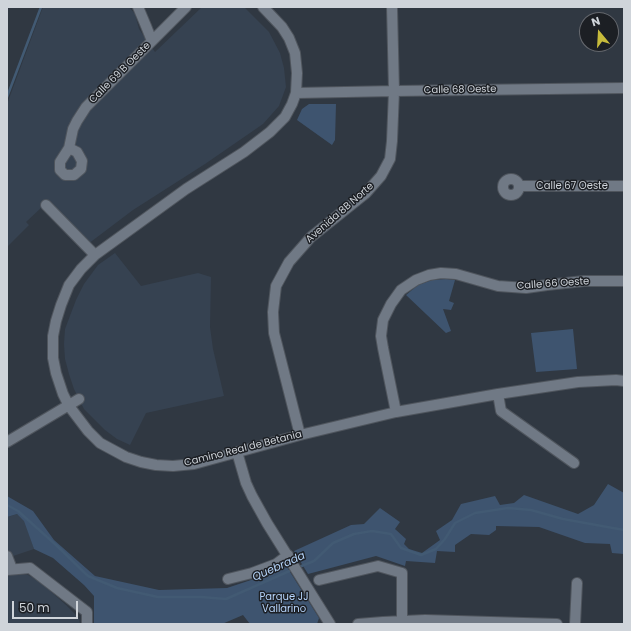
<!DOCTYPE html>
<style>
body{margin:0}
#map{position:relative;width:631px;height:631px;overflow:hidden;background:#303842;font-family:Poppins,sans-serif}
canvas{display:block}
.frame{position:absolute;inset:0;border:8px solid #cfd4da;pointer-events:none}
.north{position:absolute;left:579px;top:12px;width:40px;height:40px;box-sizing:border-box;background:#1c1f24;border:1px solid #64676d;border-radius:50%;rotate:342deg;font-size:11px;font-weight:700;line-height:16px;text-align:center;color:#cfd4da}
.north::after{content:'';display:block;margin:auto;width:14px;height:18px;background:#c7bb3b;clip-path:polygon(50% 0,100% 100%,50% 72%,0 100%)}
.scale{position:absolute;left:12px;top:601px;width:66px;height:18px;box-sizing:border-box;border:2px solid #cfd4da;border-top:0;padding-left:5px;font-size:12px;line-height:14px;white-space:nowrap;color:#cfd4da;-webkit-text-stroke:3px #1c1f24;paint-order:stroke}
</style>
<div id="map">
<canvas width="631" height="631"></canvas>
<div class="frame"></div>
<div class="north">N</div>
<div class="scale">50 m</div>
</div>
<script>
const context = document.querySelector('canvas').getContext('2d');
context.lineJoin = 'round';
function paint(path, color) {
  context.fillStyle = color;
  context.fill(path, 'evenodd');
}
function toPath(rows) {
  const path = new Path2D();
  for (const r of rows) {
    if (r.length === 3) {
      path.moveTo(r[0] + r[2], r[1]);
      path.arc(r[0], r[1], r[2], 0, 2 * Math.PI);
      continue;
    }
    path.moveTo(r[0], r[1]);
    for (let i = 2; i < r.length; i += 2) path.lineTo(r[i], r[i + 1]);
  }
  return path;
}
function trace(path, color, width, dash) {
  context.strokeStyle = color;
  context.lineWidth = width;
  context.lineCap = dash ? 'butt' : 'round';
  context.setLineDash(dash || []);
  context.stroke(path);
}
function write(font, color, halo, rows, align = 'center') {
  context.font = font + ' Poppins,sans-serif';
  context.lineWidth = 3;
  context.setLineDash([]);
  context.textBaseline = 'middle';
  context.strokeStyle = halo;
  context.fillStyle = color;
  for (const [text, x, y, turn = 0] of rows) {
    context.save();
    context.translate(x, y);
    context.rotate((+turn || 0) * Math.PI / 180);
    context.textAlign = isNaN(turn) ? turn : align;
    if (halo) context.strokeText(text, 0, 0);
    context.fillText(text, 0, 0);
    context.restore();
  }
}
const built = toPath([
 [43,7,129,7,135,14,139,29,155,52,202,7,244,7,269,32,280,53,284,68,286,87,279,106,263,124,205,164,133,210,88,244,42,207,26,222,29,225,7,247,7,104],
 [115,253,141,286,198,273,211,277,210,327,213,349,224,396,146,413,130,445,117,439,105,430,84,409,74,389,69,374,65,359,64,344,65,329,76,300,84,284,98,265],
 [17,514,25,521,34,549,7,558,7,517],
 [12,574,21,574,28,575,39,581,66,605,79,618,80,624,7,624,7,576]
]);
const green = toPath([
 [309,104,336,104,335,140,332,145,297,120,302,109],
 [446,279,455,280,449,301,454,303,451,310,443,309,451,331,446,333,406,295,418,285,432,280],
 [573,329,577,369,536,372,531,333],
 [608,484,624,493,624,554,612,553,610,544,585,543,539,527,496,526,496,530,489,535,471,534,455,545,455,552,437,551,435,563,406,561,405,566,376,556,308,574,294,551,351,525,364,524,380,508,400,522,395,529,406,539,404,544,409,549,422,553,440,540,436,531,452,520,461,504,495,496,500,505,514,503,524,495,578,514,594,505],
 [7,496,33,511,54,540,95,576,159,590,227,588,254,579,285,564,319,618,317,624,250,624,243,615,222,624,94,624,94,596,84,585,53,558,34,549,24,521,17,514,7,517]
]);
const stream = toPath([
 [7,97,41,7],
 [7,505,18,511,56,545,88,576,117,588,158,597,201,597,226,599,294,569],
 [299,567,314,561,333,543,354,534,372,531,391,534,401,548,421,555,436,549,445,539,455,523,475,513,508,508,531,510,563,519,624,530]
]);
const minor = toPath([
 [138,7,146,26,152,41],
 [263,7,282,27,289,38,295,53,297,73,296,93,292,104,285,117,270,132,244,152,186,189,95,255,81,269,69,285,61,305,56,321,53,336,53,358,56,373,63,394,69,406,88,431,100,443,126,457,141,462,156,465,173,466,194,464,300,435,396,412,498,394,578,382,616,380,624,381],
 [296,93,394,91,624,88],
 [69,148,77,152,82,161,81,169,74,175,65,175,60,170,60,162,69,148,73,129,77,121,86,107,186,7],
 [511,187,8],
 [519,186,624,186],
 [46,205,95,255],
 [498,394,501,411,574,463],
 [396,412,383,348,381,336,383,320,391,304,401,290,416,280,429,275,441,273,456,274,498,286,526,288,547,285,584,281,624,281],
 [300,435,274,333,273,312,276,286,289,262,311,237,366,193,381,176,390,159,392,141,394,91,392,7],
 [7,442,79,399],
 [237,452,246,483,252,496,267,523,330,624],
 [7,556,12,569],
 [7,570,30,568,87,612,87,624],
 [228,579,252,573,276,564,288,555],
 [319,580,378,566,402,573,402,621],
 [358,624,383,622,425,620,557,624],
 [575,624,577,583]
]);
const streetNames = [
 ["Calle 69 B Oeste",120,73,-45],
 ["Calle 68 Oeste",460,90,-1],
 ["Calle 67 Oeste",572,186],
 ["Avenida 8B Norte",340,213,-41],
 ["Calle 66 Oeste",553,284,-4],
 ["Camino Real de Betania",243,449,-14]
];
const parkNames = [
 ["Parque JJ",284,597],
 ["Vallarino",284,609]
];
const waterNames = [
 ["Quebrada",279,567,-24]
];
paint(built, '#364251');
paint(green, '#3e546f');
trace(stream, '#425a73', 2.5);
trace(minor, '#4f555d', 12);
trace(minor, '#707985', 10);
write('10px', '#cfd4da', '#1c1f24', streetNames);
write('10px', '#b6d4fa', '#1c1f24', parkNames);
write('italic 11px', '#b4d3f8', '#1c1f24', waterNames);
</script>
